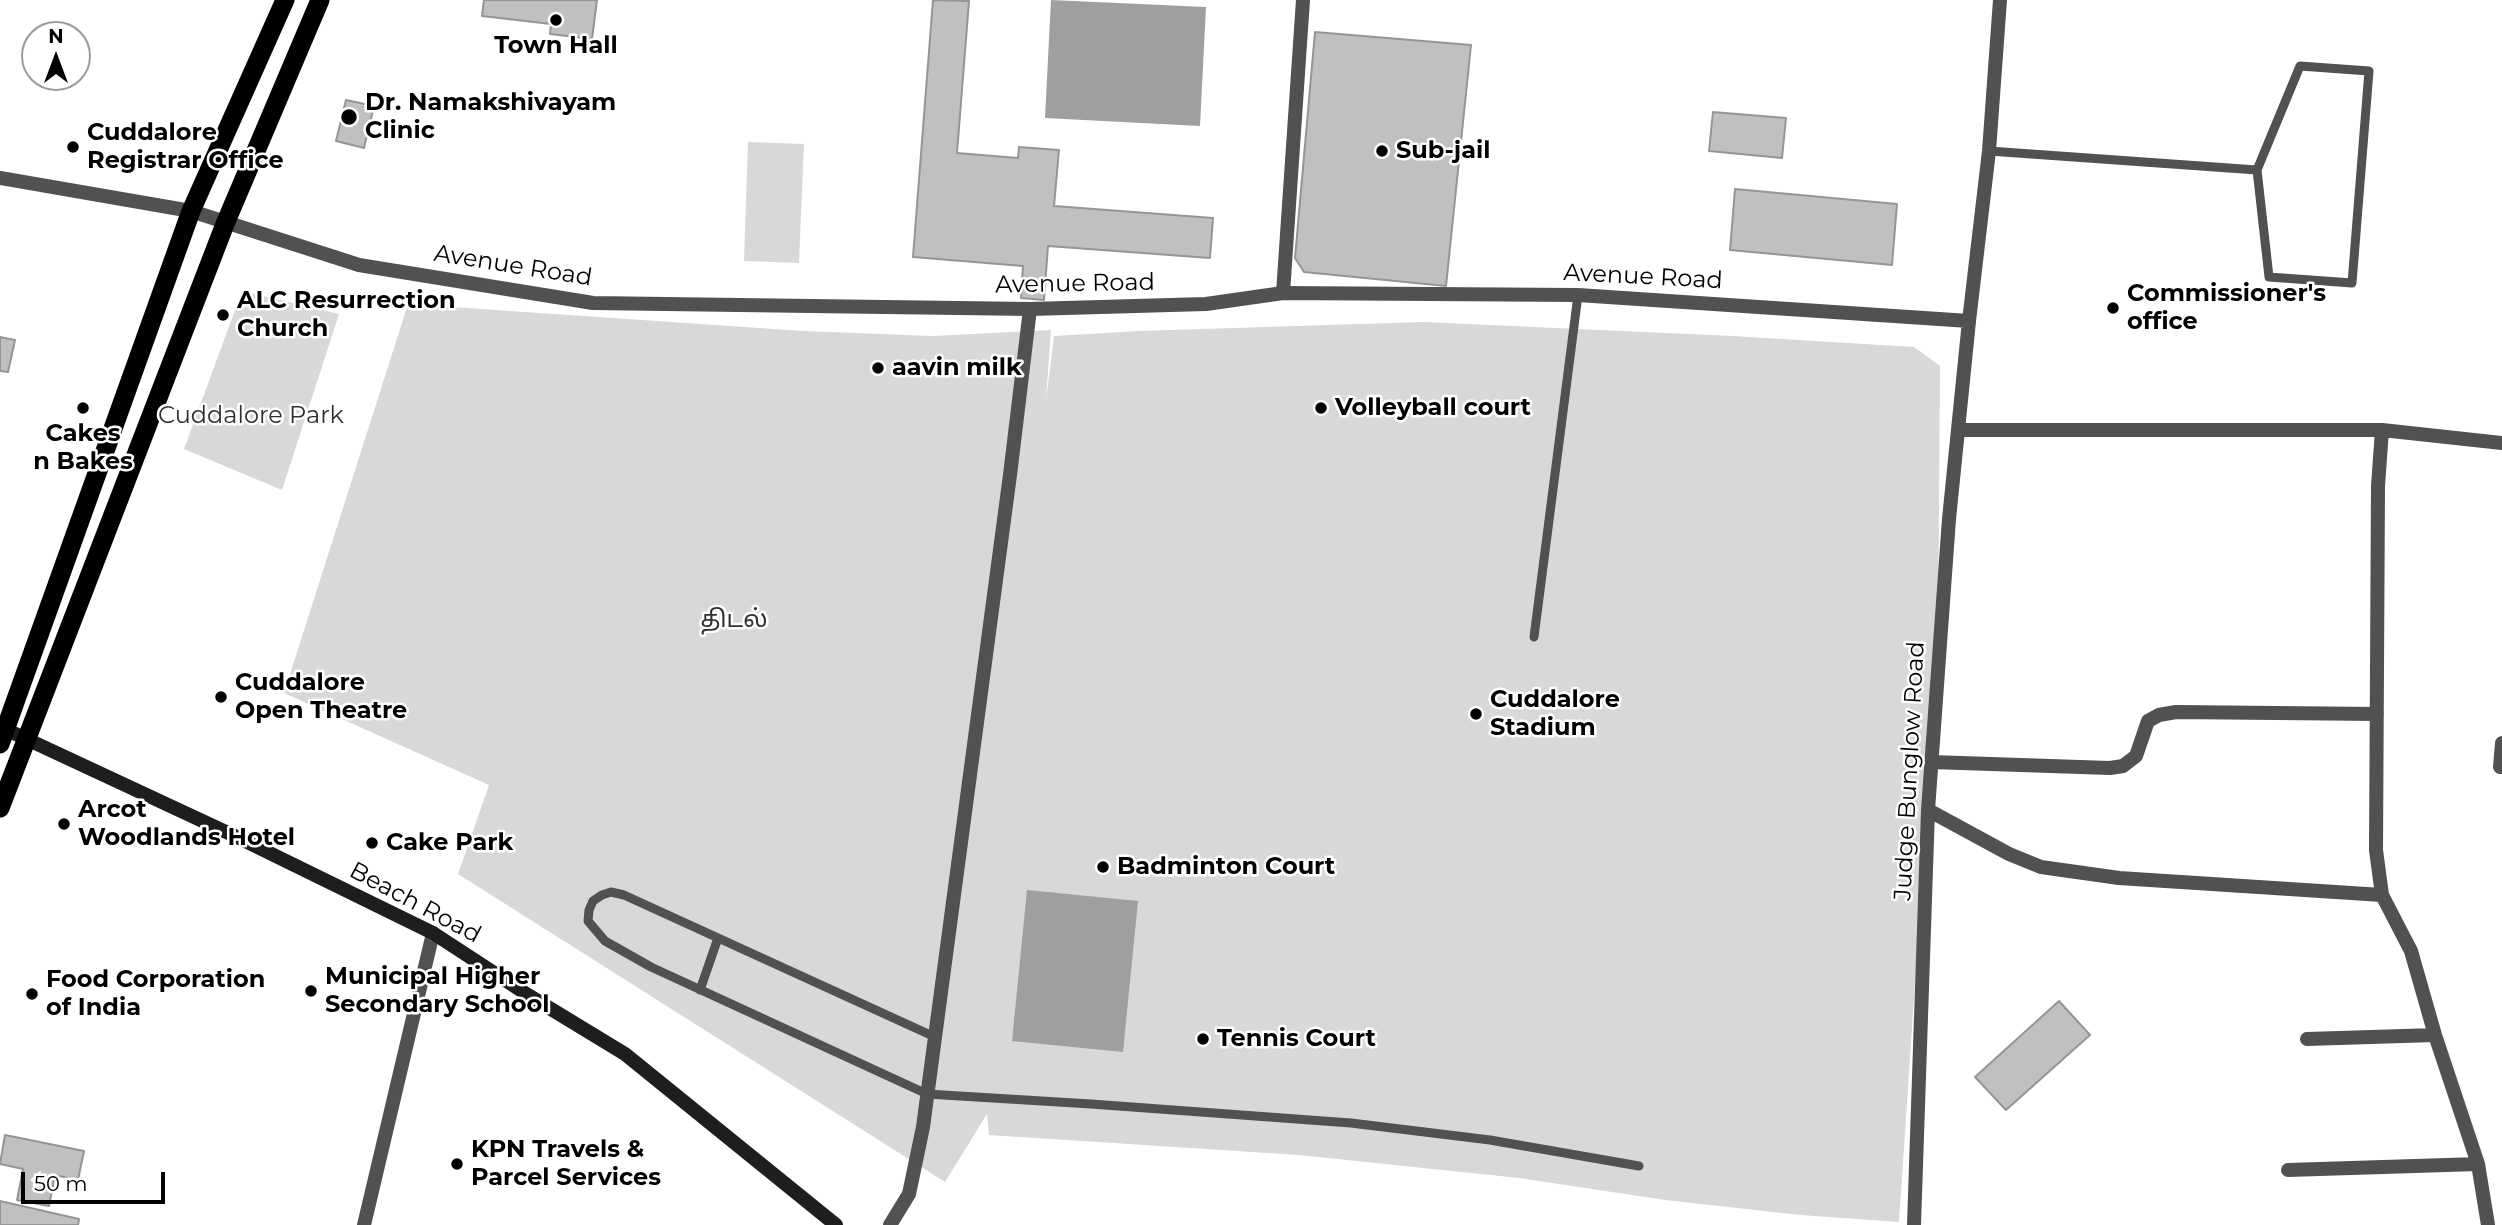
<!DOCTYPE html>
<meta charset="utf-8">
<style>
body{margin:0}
#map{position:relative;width:2502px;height:1225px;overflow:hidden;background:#fff;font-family:Montserrat,sans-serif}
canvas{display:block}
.north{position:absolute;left:21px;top:21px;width:70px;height:70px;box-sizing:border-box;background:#fff;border:2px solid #999;border-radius:50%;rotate:0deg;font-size:19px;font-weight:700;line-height:28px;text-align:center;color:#000}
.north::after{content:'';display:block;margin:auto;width:24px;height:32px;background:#000;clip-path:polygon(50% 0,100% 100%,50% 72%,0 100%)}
.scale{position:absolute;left:21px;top:1172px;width:144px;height:32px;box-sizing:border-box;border:4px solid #000;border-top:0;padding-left:9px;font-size:21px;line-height:24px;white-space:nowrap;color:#000;-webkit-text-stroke:5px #fff;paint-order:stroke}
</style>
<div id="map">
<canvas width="2502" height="1225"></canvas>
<div class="north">N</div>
<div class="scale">50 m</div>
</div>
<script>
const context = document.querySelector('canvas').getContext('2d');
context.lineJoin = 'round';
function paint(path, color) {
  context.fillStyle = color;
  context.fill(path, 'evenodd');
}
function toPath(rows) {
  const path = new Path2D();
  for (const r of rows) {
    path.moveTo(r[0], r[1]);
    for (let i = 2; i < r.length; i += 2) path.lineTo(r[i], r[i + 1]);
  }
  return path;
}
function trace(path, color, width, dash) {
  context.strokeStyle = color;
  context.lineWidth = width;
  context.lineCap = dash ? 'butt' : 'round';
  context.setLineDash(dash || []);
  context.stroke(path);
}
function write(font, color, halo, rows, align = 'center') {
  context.font = font + ' Montserrat,"Noto Sans Tamil",sans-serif';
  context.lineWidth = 5;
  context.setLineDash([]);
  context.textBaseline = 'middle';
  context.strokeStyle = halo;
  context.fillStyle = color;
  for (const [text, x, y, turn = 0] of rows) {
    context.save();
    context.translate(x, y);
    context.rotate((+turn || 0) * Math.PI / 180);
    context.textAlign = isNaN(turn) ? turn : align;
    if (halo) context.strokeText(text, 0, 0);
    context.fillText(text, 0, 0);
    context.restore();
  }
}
const green = toPath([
 [748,142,804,144,799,263,744,261],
 [242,291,339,314,282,490,184,449],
 [408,304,803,331,933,336,1051,330,1046,400,1054,336,1139,331,1423,322,1733,336,1914,347,1940,366,1938,638,1899,1222,1800,1215,1665,1200,1519,1178,1299,1155,989,1135,987,1114,945,1182,458,874,489,785,284,693]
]);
const water = toPath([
 [1051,0,1206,7,1200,126,1045,118],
 [1027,890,1138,901,1123,1052,1012,1041]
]);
const building = toPath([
 [484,0,597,0,592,39,550,34,551,24,482,16,484,0],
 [933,0,969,1,957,153,1018,158,1019,147,1059,150,1054,206,1213,218,1210,258,1048,246,1044,300,1021,298,1023,266,913,257,933,0],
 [1315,32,1471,45,1446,286,1304,272,1295,258,1315,32],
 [346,100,374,106,364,148,336,141,346,100],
 [1713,112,1786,118,1782,158,1709,151,1713,112],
 [1735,189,1897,204,1892,265,1730,250,1735,189],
 [0,337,15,340,8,372,0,371,0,337],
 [2059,1001,2090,1035,2006,1110,1975,1077,2059,1001],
 [5,1135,84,1151,78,1180,55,1175,49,1206,17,1200,23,1169,0,1164,5,1135],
 [0,1201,79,1219,78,1225,0,1225,0,1201]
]);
const service = toPath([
 [1989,151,2257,170,2300,66,2369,71,2352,283,2269,277,2257,170],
 [1534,637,1578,295],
 [700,990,718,938],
 [935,1037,624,895,611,892,602,895,593,901,589,910,588,921,605,941,651,967,927,1094,1091,1104,1351,1123,1490,1140,1639,1166]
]);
const minor = toPath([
 [0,178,191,211],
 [1283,293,1303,0],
 [1969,321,1989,151,2000,0],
 [1959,430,2382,430,2502,443],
 [2382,430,2378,486,2376,850,2382,895,2411,951,2435,1035,2478,1164,2488,1225],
 [1931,762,2110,768,2123,766,2136,756,2148,721,2159,715,2176,712,2377,714],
 [2500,767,2502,743],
 [1928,810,2009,854,2041,867,2119,878,2382,895],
 [2307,1039,2435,1035],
 [2288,1170,2478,1164],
 [364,1225,433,933],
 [890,1225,909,1194,923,1127,1010,475,1030,309]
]);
const tertiary = toPath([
 [191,211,359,265,593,303,1030,309,1206,304,1283,293,1578,295,1969,321,1949,519,1928,810,1914,1225]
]);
const secondary = toPath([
 [5,729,239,838,433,933,528,995,625,1054,836,1225]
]);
const trunk = toPath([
 [0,744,191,211,285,0],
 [0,808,225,224,320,0]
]);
const markers = [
 [556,20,7,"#000"],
 [349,117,9,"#000"],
 [73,147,7,"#000"],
 [1382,151,7,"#000"],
 [2113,308,7,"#000"],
 [223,315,7,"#000"],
 [878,368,7,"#000"],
 [83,408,7,"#000"],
 [1321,408,7,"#000"],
 [221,697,7,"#000"],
 [1476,714,7,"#000"],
 [64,824,7,"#000"],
 [372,843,7,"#000"],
 [1103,867,7,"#000"],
 [311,991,7,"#000"],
 [32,994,7,"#000"],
 [1203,1039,7,"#000"],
 [457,1164,7,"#000"]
];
const poiNames = [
 ["Town Hall",556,46,"center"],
 ["Dr. Namakshivayam",365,103],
 ["Clinic",365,131],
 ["Cuddalore",87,133],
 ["Registrar Office",87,161],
 ["Sub-jail",1396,151],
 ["Commissioner's",2127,294],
 ["office",2127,322],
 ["ALC Resurrection",237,301],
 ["Church",237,329],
 ["aavin milk",892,368],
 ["Volleyball court",1335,408],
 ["Cakes",83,434,"center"],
 ["n Bakes",83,462,"center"],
 ["Cuddalore",235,683],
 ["Open Theatre",235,711],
 ["Cuddalore",1490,700],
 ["Stadium",1490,728],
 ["Arcot",78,810],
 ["Woodlands Hotel",78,838],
 ["Cake Park",386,843],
 ["Badminton Court",1117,867],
 ["Municipal Higher",325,977],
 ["Secondary School",325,1005],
 ["Food Corporation",46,980],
 ["of India",46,1008],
 ["Tennis Court",1217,1039],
 ["KPN Travels &",471,1150],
 ["Parcel Services",471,1178]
];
const streetNames = [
 ["Avenue Road",513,266,9],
 ["Avenue Road",1643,277,3],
 ["Avenue Road",1075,284,-1],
 ["Judge Bunglow Road",1910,771,-87],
 ["Beach Road",415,903,28]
];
const parkNames = [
 ["Cuddalore Park",251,416],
 ["திடல்",734,620]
];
paint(green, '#d8d8d8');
paint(water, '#9f9f9f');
paint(building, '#c0c0c0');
trace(building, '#959595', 2);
trace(service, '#515151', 9);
trace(minor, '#515151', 14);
trace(tertiary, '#515151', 14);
trace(secondary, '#1e1e1e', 14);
trace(trunk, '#000', 19);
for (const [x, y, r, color] of markers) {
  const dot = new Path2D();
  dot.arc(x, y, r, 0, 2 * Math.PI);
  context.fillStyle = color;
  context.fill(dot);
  trace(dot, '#fff', 2.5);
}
write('bold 24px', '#000', '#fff', poiNames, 'left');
write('24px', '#000', '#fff', streetNames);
write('24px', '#2f2f2f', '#fff', parkNames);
</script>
